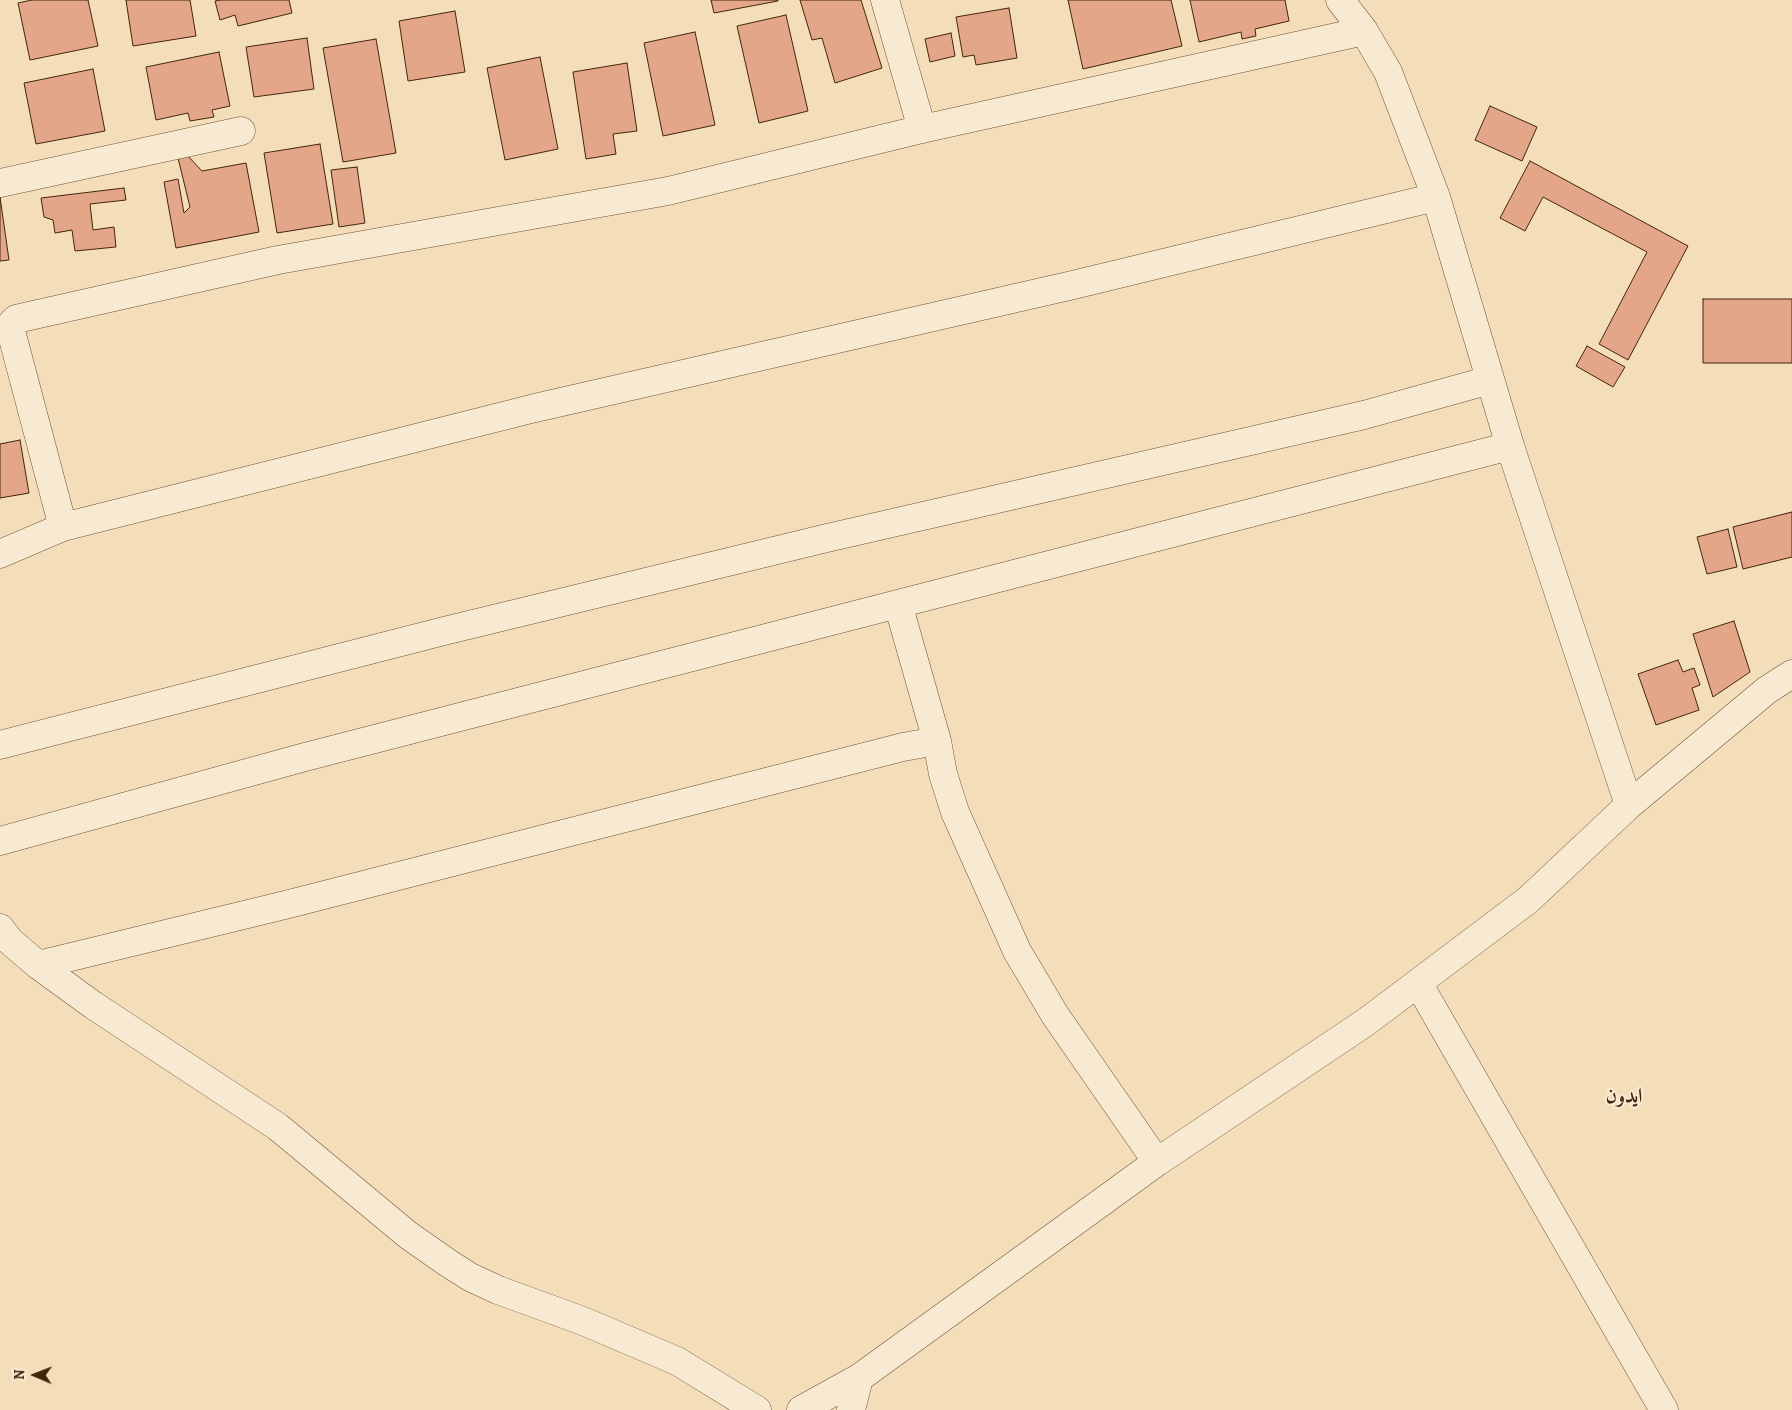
<!DOCTYPE html>
<meta charset="utf-8">
<style>
body{margin:0}
#map{position:relative;width:1792px;height:1410px;overflow:hidden;background:#f4deba;font-family:Alegreya,serif}
canvas{display:block}
.north{position:absolute;left:10px;top:1350px;width:50px;height:50px;-webkit-text-stroke:4px #f8ead2;paint-order:stroke;rotate:271deg;font-size:14px;font-weight:700;line-height:20px;text-align:center;color:#43250b}
.north::after{content:'';display:block;margin:auto;width:18px;height:22px;background:#43250b;clip-path:polygon(50% 0,100% 100%,50% 72%,0 100%)}
</style>
<div id="map">
<canvas width="1792" height="1410"></canvas>
<div class="north">N</div>
</div>
<script>
const context = document.querySelector('canvas').getContext('2d');
context.lineJoin = 'round';
function paint(path, color) {
  context.fillStyle = color;
  context.fill(path, 'evenodd');
}
function toPath(rows) {
  const path = new Path2D();
  for (const r of rows) {
    path.moveTo(r[0], r[1]);
    for (let i = 2; i < r.length; i += 2) path.lineTo(r[i], r[i + 1]);
  }
  return path;
}
function trace(path, color, width, dash) {
  context.strokeStyle = color;
  context.lineWidth = width;
  context.lineCap = dash ? 'butt' : 'round';
  context.setLineDash(dash || []);
  context.stroke(path);
}
function write(font, color, halo, rows, align = 'center') {
  context.font = font + ' Alegreya,Amiri,serif';
  context.lineWidth = 4;
  context.setLineDash([]);
  context.textBaseline = 'middle';
  context.strokeStyle = halo;
  context.fillStyle = color;
  for (const [text, x, y, turn = 0] of rows) {
    context.save();
    context.translate(x, y);
    context.rotate((+turn || 0) * Math.PI / 180);
    context.textAlign = isNaN(turn) ? turn : align;
    if (halo) context.strokeText(text, 0, 0);
    context.fillText(text, 0, 0);
    context.restore();
  }
}
const building = toPath([
 [32,0,88,0,98,46,30,60,18,3,32,0],
 [126,0,190,0,196,36,133,46,126,0],
 [220,0,289,0,292,13,238,26,235,15,220,20,215,1,220,0],
 [711,0,778,0,778,1,714,13,711,0],
 [800,0,861,0,882,68,835,83,822,38,812,40,800,0],
 [1068,0,1171,0,1182,46,1083,69,1068,0],
 [1190,0,1285,0,1289,21,1255,29,1256,36,1242,39,1241,32,1199,42,1190,0],
 [1009,8,1017,58,976,65,974,55,963,57,956,17,1009,8],
 [455,11,465,72,408,81,399,21,455,11],
 [786,15,808,111,759,123,737,26,786,15],
 [695,32,715,125,663,136,644,43,695,32],
 [951,33,955,56,930,62,925,39,951,33],
 [307,38,314,89,254,97,246,47,307,38],
 [376,39,396,153,343,162,323,48,376,39],
 [219,52,230,106,212,110,214,117,190,121,188,113,156,120,146,67,219,52],
 [540,57,558,149,505,160,487,68,540,57],
 [627,63,637,131,613,134,616,154,586,159,573,72,627,63],
 [93,69,105,131,36,144,24,83,93,69],
 [1490,106,1537,127,1522,161,1475,140,1490,106],
 [320,144,333,224,277,233,264,153,320,144],
 [187,155,202,171,246,163,259,232,176,248,164,182,178,179,184,213,190,207,178,158,187,155],
 [1530,161,1688,246,1628,360,1599,344,1647,252,1543,197,1525,231,1500,218,1530,161],
 [357,167,365,223,339,227,331,170,357,167],
 [124,188,126,200,90,204,93,230,114,227,116,247,75,251,72,230,55,233,53,220,44,217,41,198,124,188],
 [0,197,9,260,0,261,0,197],
 [1703,299,1792,299,1792,363,1703,363,1703,299],
 [1587,346,1625,367,1613,387,1576,366,1587,346],
 [20,440,29,493,0,498,0,444,20,440],
 [1792,512,1792,557,1743,569,1733,527,1792,512],
 [1728,529,1737,567,1707,574,1697,537,1728,529],
 [1734,621,1750,672,1713,697,1693,634,1734,621],
 [1678,660,1683,672,1694,668,1700,685,1692,688,1699,710,1656,725,1638,674,1678,660]
]);
const street = toPath([
 [885,0,922,129],
 [1340,0,1364,31,1388,72,1436,197,1510,446,1629,805],
 [0,183,241,131],
 [63,527,11,331,12,323,16,319,278,260,668,191,922,129,1364,31],
 [0,554,63,527,535,408,1073,285,1436,197],
 [898,604,937,741,943,774,955,812,1017,951,1055,1015,1157,1162],
 [0,745,444,631,827,538,1364,415,1490,380],
 [0,841,305,757,1510,446],
 [0,928,10,941,38,965,93,1005,278,1127,408,1235,448,1263,470,1277,498,1290,583,1321,677,1361,757,1410],
 [38,965,285,905,903,747,937,741],
 [1418,983,1664,1410],
 [801,1410,859,1378,1157,1162,1366,1022,1528,900,1629,805,1767,690,1792,674],
 [851,1410,859,1378]
]);
const districtNames = [
 ["ايدون",1624,1097]
];
paint(building, '#e3a688');
trace(building, '#43250b', 1);
trace(street, '#6f5337', 29);
trace(street, '#f8ead2', 28);
write('bold 20px', '#43250b', '#f8ead2', districtNames);
</script>
